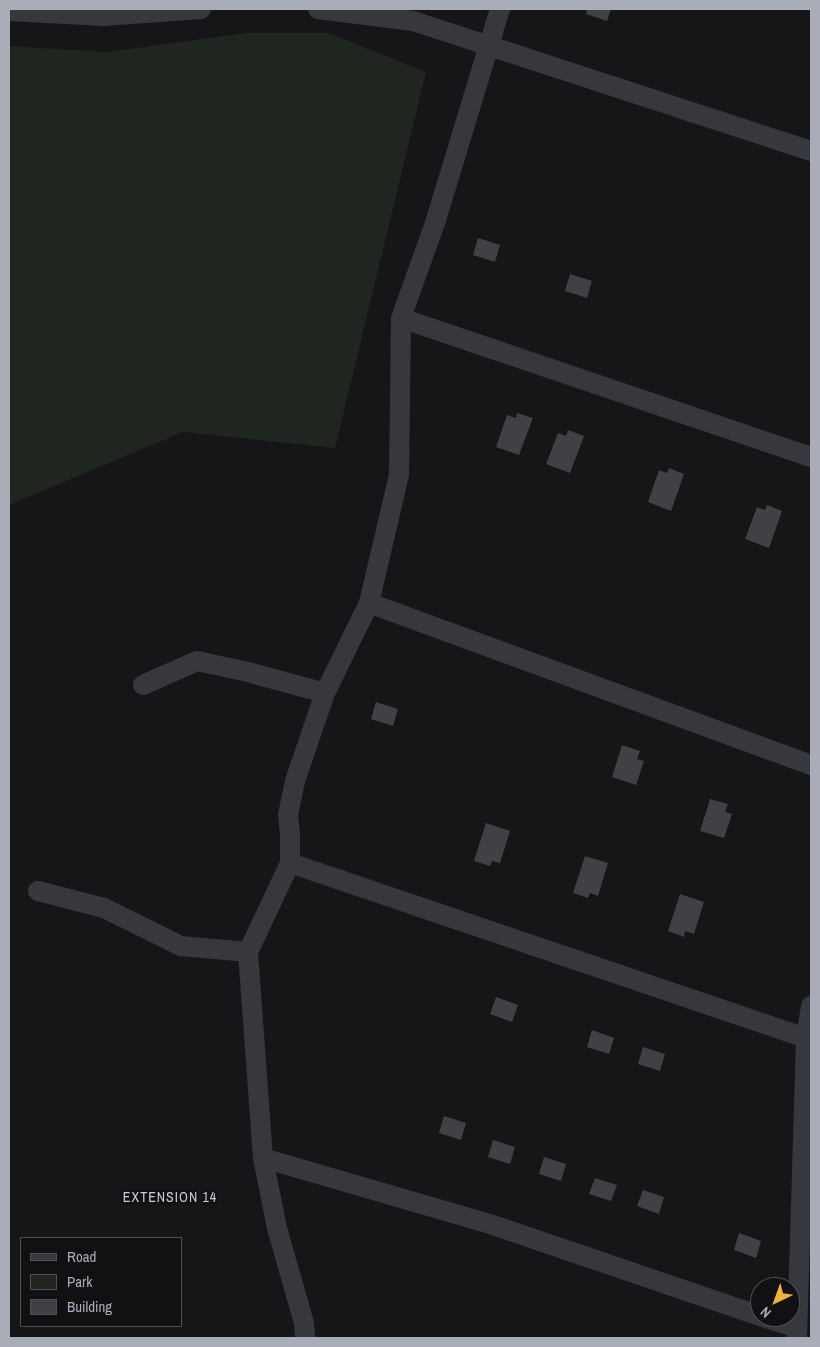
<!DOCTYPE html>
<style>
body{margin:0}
#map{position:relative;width:820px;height:1347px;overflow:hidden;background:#161618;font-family:"Archivo Narrow",sans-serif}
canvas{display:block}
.frame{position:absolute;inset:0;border:10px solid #a8adb8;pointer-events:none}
.legend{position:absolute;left:20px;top:1237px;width:162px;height:90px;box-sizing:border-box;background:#111113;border:1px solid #4d4f55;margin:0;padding:6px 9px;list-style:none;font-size:15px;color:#a8adb8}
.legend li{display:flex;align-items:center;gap:10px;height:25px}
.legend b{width:25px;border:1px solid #4d4f55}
.north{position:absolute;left:750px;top:1277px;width:50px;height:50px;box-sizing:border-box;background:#111113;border:1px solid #4d4f55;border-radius:50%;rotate:222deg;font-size:14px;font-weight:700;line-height:20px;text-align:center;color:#a8adb8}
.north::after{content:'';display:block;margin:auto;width:18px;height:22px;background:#f2b134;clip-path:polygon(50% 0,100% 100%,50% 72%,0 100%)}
</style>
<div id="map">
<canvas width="820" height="1347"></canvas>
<div class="frame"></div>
<ul class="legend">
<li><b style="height:6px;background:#37383d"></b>Road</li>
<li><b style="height:14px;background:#1e261f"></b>Park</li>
<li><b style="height:14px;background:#404145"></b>Building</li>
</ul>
<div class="north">N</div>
</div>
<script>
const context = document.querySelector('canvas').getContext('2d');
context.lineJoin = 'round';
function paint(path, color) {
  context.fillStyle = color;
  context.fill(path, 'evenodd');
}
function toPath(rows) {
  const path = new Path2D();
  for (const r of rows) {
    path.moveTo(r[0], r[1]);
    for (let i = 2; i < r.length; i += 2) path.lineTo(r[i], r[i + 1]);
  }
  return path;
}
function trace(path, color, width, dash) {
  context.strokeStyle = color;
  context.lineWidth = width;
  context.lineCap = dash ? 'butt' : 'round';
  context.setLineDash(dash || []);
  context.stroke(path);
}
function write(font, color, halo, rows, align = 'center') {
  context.font = font + ' "Archivo Narrow",sans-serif';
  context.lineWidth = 4.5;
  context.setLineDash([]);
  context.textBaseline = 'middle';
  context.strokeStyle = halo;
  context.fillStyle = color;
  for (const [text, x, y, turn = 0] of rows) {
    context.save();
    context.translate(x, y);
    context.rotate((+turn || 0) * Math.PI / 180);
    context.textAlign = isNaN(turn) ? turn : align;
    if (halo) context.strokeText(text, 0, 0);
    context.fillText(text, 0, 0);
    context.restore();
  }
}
const green = toPath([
 [245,33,328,33,426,72,335,448,183,432,9,505,9,46,108,52]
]);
const building = toPath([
 [587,9,611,9,607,21,586,14],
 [478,238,500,245,495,262,473,255],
 [570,274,592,281,587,298,565,291],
 [517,413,533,418,519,455,496,447,507,415,516,418],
 [568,430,584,436,570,473,546,464,558,433,566,436],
 [669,468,684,474,671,511,648,502,659,470,667,473],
 [767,505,782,511,769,548,745,539,757,507,765,510],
 [376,702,398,709,393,726,371,719],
 [622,745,640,751,637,759,644,761,636,785,612,777],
 [710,799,728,804,725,812,732,814,724,838,700,831],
 [486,823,510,831,500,863,492,861,490,866,474,861],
 [585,856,608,863,598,896,590,893,588,898,573,893],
 [680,894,704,902,694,934,685,931,684,937,668,931],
 [496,997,518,1005,512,1022,490,1014],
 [592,1030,614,1038,609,1054,587,1047],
 [643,1047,665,1054,660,1071,638,1064],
 [444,1116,466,1123,461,1140,439,1133],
 [493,1140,515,1147,510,1164,488,1157],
 [544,1157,566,1164,561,1181,539,1174],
 [595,1178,617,1185,611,1201,589,1194],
 [643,1190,664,1197,659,1214,637,1206],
 [739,1233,761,1241,756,1258,734,1250]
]);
const minor = toPath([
 [318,9,413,21,811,151],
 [9,11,104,16,201,9],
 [401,318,811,457],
 [369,603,811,765],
 [143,685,197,661,248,672,325,693],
 [290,863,806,1038],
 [38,891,104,908,181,946,248,952],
 [263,1158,490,1224,760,1316],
 [763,1317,797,1328],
 [305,1338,304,1323,277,1228,263,1158,248,952,290,863,290,834,288,815,295,781,325,693,369,603,399,475,401,318,435,223,500,9],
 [797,1338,806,1038,811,1006]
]);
const neighbourhoodNames = [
 ["EXTENSION 14",170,1198]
];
paint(green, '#1e261f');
paint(building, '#404145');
trace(minor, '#37383d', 20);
context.letterSpacing = '1px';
write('14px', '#c9ccd4', '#111113', neighbourhoodNames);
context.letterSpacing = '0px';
</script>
